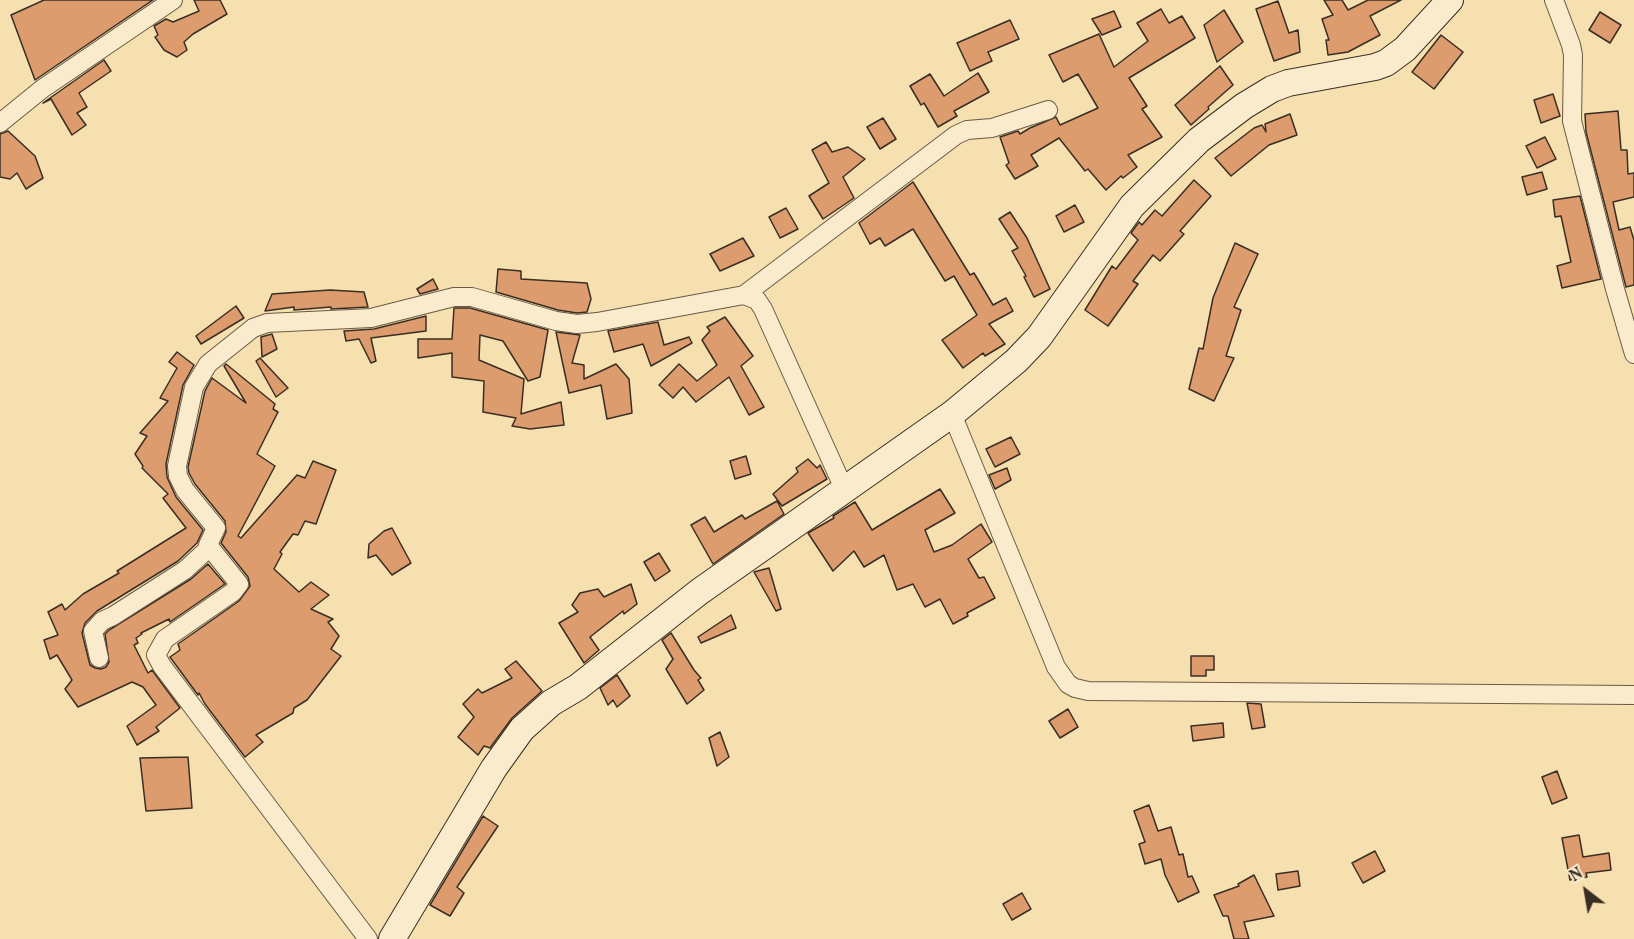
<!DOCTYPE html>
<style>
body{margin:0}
#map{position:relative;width:1634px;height:939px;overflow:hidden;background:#f6e0af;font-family:Vollkorn,serif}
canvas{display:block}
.north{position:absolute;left:1556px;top:861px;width:60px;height:60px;-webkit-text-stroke:4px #f9ebcb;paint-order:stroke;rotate:329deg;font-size:16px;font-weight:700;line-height:24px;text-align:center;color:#3a2e24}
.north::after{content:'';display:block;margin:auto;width:21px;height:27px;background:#3a2e24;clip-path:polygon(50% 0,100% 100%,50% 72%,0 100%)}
</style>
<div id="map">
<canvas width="1634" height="939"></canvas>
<div class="north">N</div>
</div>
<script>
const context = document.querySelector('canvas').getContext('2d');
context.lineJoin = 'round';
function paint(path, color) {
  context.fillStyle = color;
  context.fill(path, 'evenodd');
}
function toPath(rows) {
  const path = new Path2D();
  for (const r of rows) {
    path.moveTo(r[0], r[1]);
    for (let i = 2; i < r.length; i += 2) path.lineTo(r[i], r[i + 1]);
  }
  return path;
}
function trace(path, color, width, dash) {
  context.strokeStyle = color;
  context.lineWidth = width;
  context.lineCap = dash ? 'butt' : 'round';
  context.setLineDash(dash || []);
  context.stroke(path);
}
const building = toPath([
 [44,0,153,0,35,80,11,15,44,0],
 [194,0,220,0,227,14,193,34,184,42,187,50,177,57,164,50,155,37,158,35,154,26,166,19,173,22,199,11,194,0],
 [1324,0,1342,0,1348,10,1368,0,1401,0,1370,16,1380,35,1348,52,1328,55,1326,40,1329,40,1322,19,1333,15,1324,0],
 [1278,1,1289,33,1298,30,1300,52,1274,61,1256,9,1278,1],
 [1161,9,1169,23,1182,16,1195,38,1129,78,1147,106,1142,109,1162,137,1128,155,1137,167,1123,178,1121,176,1106,190,1088,169,1085,171,1059,138,1031,155,1038,166,1015,179,1006,165,1009,163,1000,137,1018,131,1020,134,1030,128,1056,117,1060,125,1098,108,1078,74,1063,82,1049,55,1099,34,1114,67,1148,41,1137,23,1161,9],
 [1224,10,1243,42,1217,62,1204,25,1224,10],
 [1114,11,1121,27,1102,35,1092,19,1114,11],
 [1600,12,1621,25,1610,43,1589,30,1600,12],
 [1010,20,1019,39,988,52,992,61,970,71,957,43,1010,20],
 [1441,35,1463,52,1434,89,1412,72,1441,35],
 [104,60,111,71,79,93,87,107,77,113,86,125,72,135,51,99,43,103,104,60],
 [1220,66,1233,85,1208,107,1209,109,1191,125,1175,105,1220,66],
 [978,73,989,92,954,111,957,116,938,127,924,103,921,105,910,86,930,74,944,96,978,73],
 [1553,94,1560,116,1541,123,1534,100,1553,94],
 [1618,111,1621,150,1627,150,1628,174,1634,173,1634,197,1613,202,1619,230,1630,227,1634,240,1634,285,1626,287,1586,132,1585,114,1618,111],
 [1290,114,1297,135,1269,145,1231,176,1215,158,1254,128,1262,125,1266,132,1265,124,1290,114],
 [883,118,896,139,880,149,867,127,883,118],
 [8,131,35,156,43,178,26,189,17,173,10,179,0,177,0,134,8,131],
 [1545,137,1556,159,1537,168,1526,146,1545,137],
 [826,142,832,152,848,147,865,159,843,177,854,198,823,219,809,196,829,183,812,150,826,142],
 [1542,172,1547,189,1527,195,1522,177,1542,172],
 [1194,180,1211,196,1180,231,1184,234,1160,261,1153,255,1133,281,1138,284,1108,326,1085,310,1112,266,1116,269,1138,240,1131,233,1139,222,1142,225,1155,210,1162,216,1194,180],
 [913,182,970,275,974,273,993,305,1006,298,1013,311,989,324,1005,344,985,356,983,353,963,368,942,340,977,315,954,276,945,281,913,229,885,246,880,238,870,244,859,223,913,182],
 [1580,196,1601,279,1562,288,1557,266,1571,262,1561,216,1555,217,1553,200,1580,196],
 [1075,205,1084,222,1064,232,1056,216,1075,205],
 [786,208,798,229,780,238,769,217,786,208],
 [1010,212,1027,238,1050,289,1034,297,1024,277,1026,276,1012,251,1018,248,999,219,1010,212],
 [743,238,754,256,720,271,710,254,743,238],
 [1235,243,1258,254,1234,307,1241,310,1226,356,1234,358,1214,401,1189,389,1199,348,1203,349,1213,298,1235,243],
 [498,269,521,271,521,279,587,283,591,299,587,312,577,313,558,310,496,292,498,269],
 [433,279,438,289,420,294,417,289,433,279],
 [330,290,364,292,368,307,331,309,331,307,294,310,294,307,265,311,272,294,330,290],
 [236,306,244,318,201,344,196,336,236,306],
 [454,308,470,308,548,330,540,377,528,381,503,341,480,335,479,360,524,379,521,414,561,402,564,425,530,429,512,426,516,418,483,412,484,381,452,377,452,353,418,358,418,339,452,339,454,308],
 [426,316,426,331,371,338,376,361,371,363,359,339,346,341,344,331,374,329,426,316],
 [725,317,753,356,741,366,764,407,749,415,729,377,696,402,683,387,673,398,659,385,679,364,697,381,717,365,702,340,710,331,707,327,725,317],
 [658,322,664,345,689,337,692,343,651,366,643,344,614,352,608,331,658,322],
 [556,332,580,335,572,363,584,365,584,379,616,364,629,379,632,413,607,419,601,385,569,393,556,332],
 [272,334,277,349,262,357,261,337,272,334],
 [177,352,194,365,183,385,166,464,167,477,176,497,203,530,197,543,178,561,97,611,85,623,82,633,90,665,95,668,101,669,106,667,109,662,105,634,109,630,191,579,208,564,225,584,170,622,169,619,141,633,142,634,136,638,138,643,134,645,148,673,152,670,180,708,156,727,159,731,137,745,127,726,156,705,143,687,132,682,78,707,65,689,72,680,57,655,50,659,44,640,58,635,48,612,62,604,65,610,83,594,119,573,117,571,186,528,163,498,168,494,142,468,143,466,135,454,147,436,140,433,168,401,160,398,177,368,169,362,177,352],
 [260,358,288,388,276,397,256,361,260,358],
 [226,364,275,404,273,409,278,412,257,454,275,466,238,536,241,538,297,475,305,478,313,461,336,470,316,524,305,521,298,535,293,534,280,552,282,554,274,569,299,592,311,582,329,595,311,609,333,619,328,622,339,636,331,649,341,656,307,700,294,708,293,713,256,735,263,742,245,757,205,704,199,693,198,695,170,657,180,650,178,644,239,601,250,586,248,577,221,543,226,532,225,521,195,484,189,473,188,467,205,391,212,378,246,403,224,366,226,364],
 [1011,437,1020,454,995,467,986,449,1011,437],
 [746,456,751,474,735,479,730,461,746,456],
 [808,459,817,468,820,465,827,479,782,506,773,494,798,472,796,468,808,459],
 [1007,468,1011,480,995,489,989,475,1007,468],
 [940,489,955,513,925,530,934,552,952,545,981,524,992,542,968,559,979,578,984,577,995,598,967,613,968,616,953,624,940,599,925,607,913,584,897,590,884,555,864,567,854,551,833,571,808,533,834,518,833,516,855,502,872,530,940,489],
 [777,501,784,514,713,564,691,525,705,517,714,532,742,515,745,519,777,501],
 [392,528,411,563,392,575,376,555,368,558,369,544,384,531,392,528],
 [659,553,670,571,655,581,644,562,659,553],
 [769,568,781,609,776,611,754,572,769,568],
 [631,584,637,604,624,614,623,611,590,637,599,650,584,663,559,623,578,612,572,605,580,593,598,589,604,597,631,584],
 [731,615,736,628,701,643,698,637,731,615],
 [671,633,694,670,701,678,698,680,704,690,687,704,666,669,673,659,662,640,671,633],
 [1191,656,1214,656,1214,670,1206,670,1206,676,1191,676,1191,656],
 [516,661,542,691,512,718,490,748,484,746,478,755,458,737,474,717,463,704,478,689,482,693,512,678,505,669,516,661],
 [617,675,630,696,617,707,613,700,608,705,600,688,617,675],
 [1247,703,1261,704,1265,727,1252,729,1247,703],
 [1068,709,1078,727,1060,738,1049,721,1068,709],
 [1223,723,1224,737,1193,741,1191,726,1223,723],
 [720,732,729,757,717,766,709,738,720,732],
 [188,757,192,808,146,811,140,758,188,757],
 [1557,771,1567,798,1552,804,1542,777,1557,771],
 [1149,805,1158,831,1171,827,1179,855,1183,854,1188,877,1192,876,1199,892,1178,902,1165,875,1161,859,1145,864,1139,844,1145,842,1134,811,1149,805],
 [483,816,498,826,457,887,464,893,450,916,430,905,483,816],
 [1579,835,1583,857,1609,853,1611,870,1586,873,1587,877,1570,880,1562,838,1579,835],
 [1375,851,1385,871,1363,883,1352,863,1375,851],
 [1298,871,1300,886,1278,890,1276,874,1298,871],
 [1254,875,1274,916,1244,922,1249,939,1234,939,1228,916,1223,916,1214,895,1239,886,1238,884,1254,875],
 [1022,893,1031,909,1012,920,1003,904,1022,893]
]);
const street = toPath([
 [1554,0,1571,45,1573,55,1572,121,1615,289,1634,354],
 [0,123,42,89,173,0],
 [744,295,956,135,967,130,992,128,1048,110],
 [952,414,1056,667,1068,684,1075,688,1088,691,1634,695],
 [99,658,93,631,102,621,113,616,185,570,210,547],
 [368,939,162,666,156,655,165,639,233,592,239,584,208,545,216,528,185,490,178,476,177,466,194,387,208,364,253,328,267,323,371,318,454,297,472,297,556,321,577,324,597,322,744,295,757,300,763,309,845,491]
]);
const secondary = toPath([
 [392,939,494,768,522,729,551,703,578,687,699,592,952,414,1016,361,1039,337,1132,206,1199,140,1244,106,1272,89,1288,83,1375,67,1386,63,1405,49,1450,0]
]);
paint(building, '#dd9c6d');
trace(building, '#3a2e24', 1.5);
trace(street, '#695a47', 20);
trace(secondary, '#3a2e24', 28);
trace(street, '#f9ebcb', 18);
trace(secondary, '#f9ebcb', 26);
</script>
